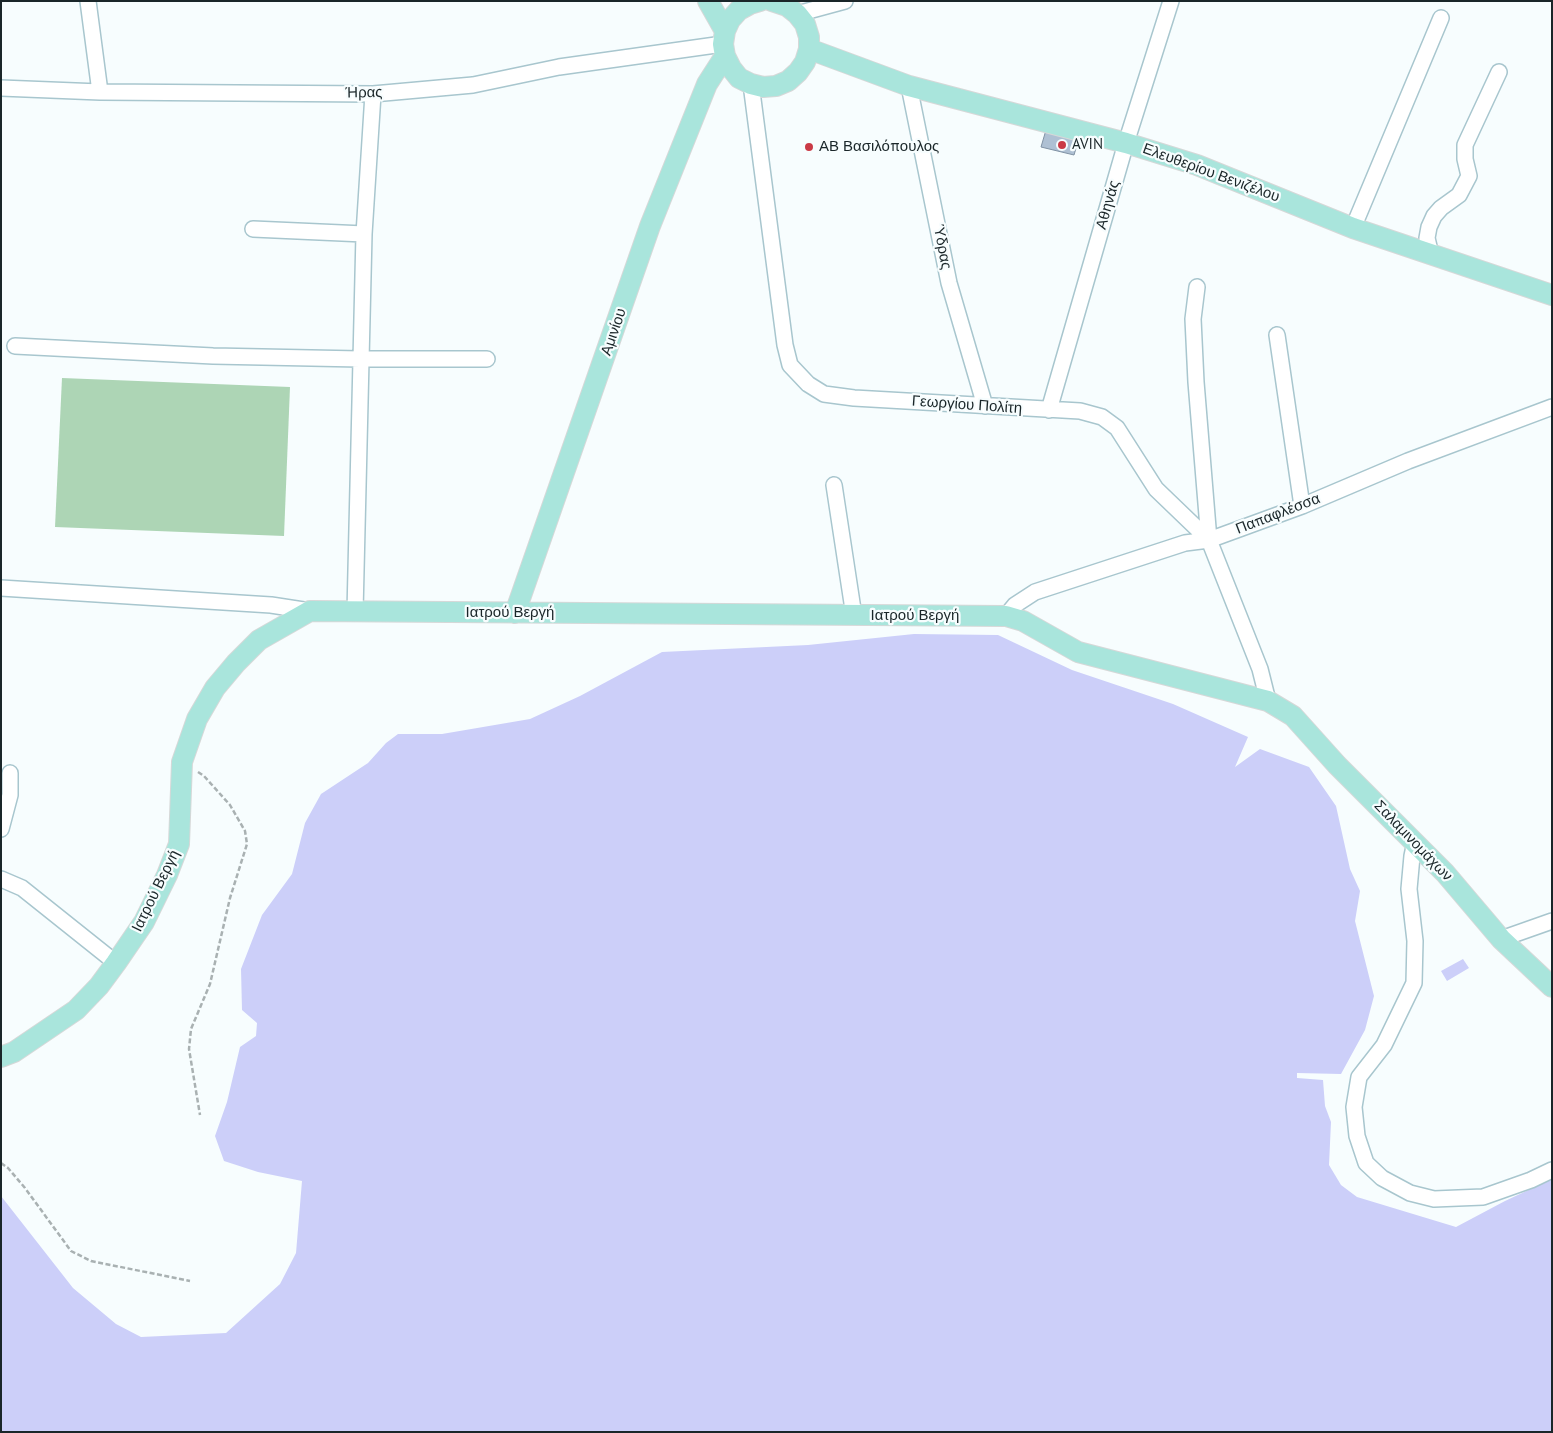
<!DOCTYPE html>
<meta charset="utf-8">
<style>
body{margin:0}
#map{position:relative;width:1553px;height:1433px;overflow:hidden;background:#f7fdfe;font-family:"PT Sans",sans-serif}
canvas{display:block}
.frame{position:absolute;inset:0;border:2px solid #1a2629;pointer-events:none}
</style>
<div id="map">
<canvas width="1553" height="1433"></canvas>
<div class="frame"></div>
</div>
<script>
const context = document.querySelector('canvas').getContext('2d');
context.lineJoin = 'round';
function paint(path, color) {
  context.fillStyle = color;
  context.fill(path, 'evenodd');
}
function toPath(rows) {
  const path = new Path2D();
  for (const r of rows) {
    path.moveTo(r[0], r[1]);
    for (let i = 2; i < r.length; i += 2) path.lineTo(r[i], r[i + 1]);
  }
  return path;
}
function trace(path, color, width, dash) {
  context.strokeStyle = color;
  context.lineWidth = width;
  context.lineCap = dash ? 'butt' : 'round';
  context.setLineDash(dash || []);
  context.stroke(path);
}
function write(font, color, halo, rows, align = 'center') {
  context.font = font + ' "PT Sans",sans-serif';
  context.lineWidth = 4.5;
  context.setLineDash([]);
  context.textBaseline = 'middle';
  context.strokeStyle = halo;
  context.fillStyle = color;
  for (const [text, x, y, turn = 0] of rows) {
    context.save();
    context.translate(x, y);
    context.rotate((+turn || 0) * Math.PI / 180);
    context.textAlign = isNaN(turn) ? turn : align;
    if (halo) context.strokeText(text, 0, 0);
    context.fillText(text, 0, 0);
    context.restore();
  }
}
const green = toPath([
 [62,378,290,387,284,536,55,527]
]);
const water = toPath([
 [914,634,998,635,1072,670,1173,704,1248,737,1235,767,1260,749,1309,767,1336,806,1350,869,1360,891,1355,921,1374,996,1365,1030,1341,1074,1297,1073,1297,1078,1323,1080,1325,1106,1331,1122,1329,1165,1341,1185,1357,1197,1456,1227,1505,1201,1552,1179,1552,1432,1,1432,1,1196,73,1288,116,1324,141,1337,226,1333,280,1284,296,1253,302,1181,258,1172,224,1161,215,1136,227,1102,240,1047,256,1036,257,1023,242,1010,241,969,262,915,292,874,305,823,321,794,368,763,386,743,398,734,442,734,530,719,580,696,662,652,808,645],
 [1463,959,1469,968,1447,981,1441,971]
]);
const building = toPath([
 [1046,130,1079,138,1074,155,1041,147,1046,130]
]);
const path = toPath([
 [198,772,204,776,230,805,245,831,247,844,230,898,210,984,191,1029,189,1049,200,1115],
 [1,1163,8,1168,25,1188,71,1251,91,1261,190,1281]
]);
const minor = toPath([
 [88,1,100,92],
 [797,14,845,1],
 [751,84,785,345,790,365,808,384,824,394,854,398,1080,411,1102,417,1117,428,1156,489,1209,540,1260,669,1268,701],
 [909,86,949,283,985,406],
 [1,88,100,92,373,94,473,85,559,67,723,44],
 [1353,228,1441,18],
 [253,229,364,234],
 [1431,255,1427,238,1429,227,1434,216,1441,208,1459,195,1469,176,1465,159,1465,145,1499,72],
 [1197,287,1193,319,1196,382,1209,540],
 [1277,335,1302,506],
 [15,346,213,356,360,359,487,359],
 [1049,410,1126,143,1171,1],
 [834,485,854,616],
 [1,588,271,605,310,611],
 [355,612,364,234,373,94],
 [1006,616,1015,605,1035,592,1185,543,1209,540,1302,506,1408,461,1552,407],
 [1,829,10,795,10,773],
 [1415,842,1412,856,1409,889,1415,941,1414,983,1384,1045,1359,1077,1354,1107,1357,1136,1366,1163,1382,1178,1410,1193,1434,1199,1483,1197,1531,1180,1552,1170],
 [1,879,22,888,116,963],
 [1501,939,1552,921]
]);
const major = toPath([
 [708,1,725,31],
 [760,1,750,4,739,10,730,20,725,31,723,44,725,56,731,68,739,78,751,84,763,87,776,86,788,81,798,72,805,62,809,49,809,37,805,24,797,14,787,6,772,1],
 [809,49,909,86,1126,143,1197,165,1353,228,1552,295],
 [515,613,650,226,707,84,725,56],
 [1,1057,14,1052,76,1010,99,986,116,963,144,922,167,875,179,844,182,762,197,719,215,688,236,663,259,640,310,611,1006,616,1023,621,1078,652,1268,701,1293,716,1337,765,1445,873,1501,939,1552,987]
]);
const markers = [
 [1062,145,5,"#ca3a46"],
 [809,147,5,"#ca3a46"]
];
const streetNames = [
 ["Ήρας",364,93,-1],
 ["Ελευθερίου Βενιζέλου",1211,173,20],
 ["Αθηνάς",1108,205,-74],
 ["Ύδρας",942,247,79],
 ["Αμινίου",614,332,-71],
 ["Γεωργίου Πολίτη",967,405,4],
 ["Παπαφλέσσα",1278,514,-21],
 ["Ιατρού Βεργή",510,613],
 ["Ιατρού Βεργή",915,616],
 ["Σαλαμινομάχων",1413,841,46],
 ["Ιατρού Βεργή",156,891,-64]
];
const poiNames = [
 ["AVIN",1072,145],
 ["ΑΒ Βασιλόπουλος",819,147]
];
paint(green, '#add5b5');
paint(water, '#cccff9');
paint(building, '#aec0d3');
trace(building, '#8092a4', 1);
trace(minor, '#a8c6ce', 18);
trace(major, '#d6d8d8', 22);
trace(path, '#a9b1b2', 2.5, [5, 2.5]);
trace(minor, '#fff', 15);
trace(major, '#a9e5dc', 20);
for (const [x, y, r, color] of markers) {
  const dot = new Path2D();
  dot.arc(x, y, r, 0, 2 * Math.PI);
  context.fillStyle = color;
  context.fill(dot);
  trace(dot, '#f7fdfe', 2);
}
write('15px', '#1a2629', '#f7fdfe', streetNames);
write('15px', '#1a2629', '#f7fdfe', poiNames, 'left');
</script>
